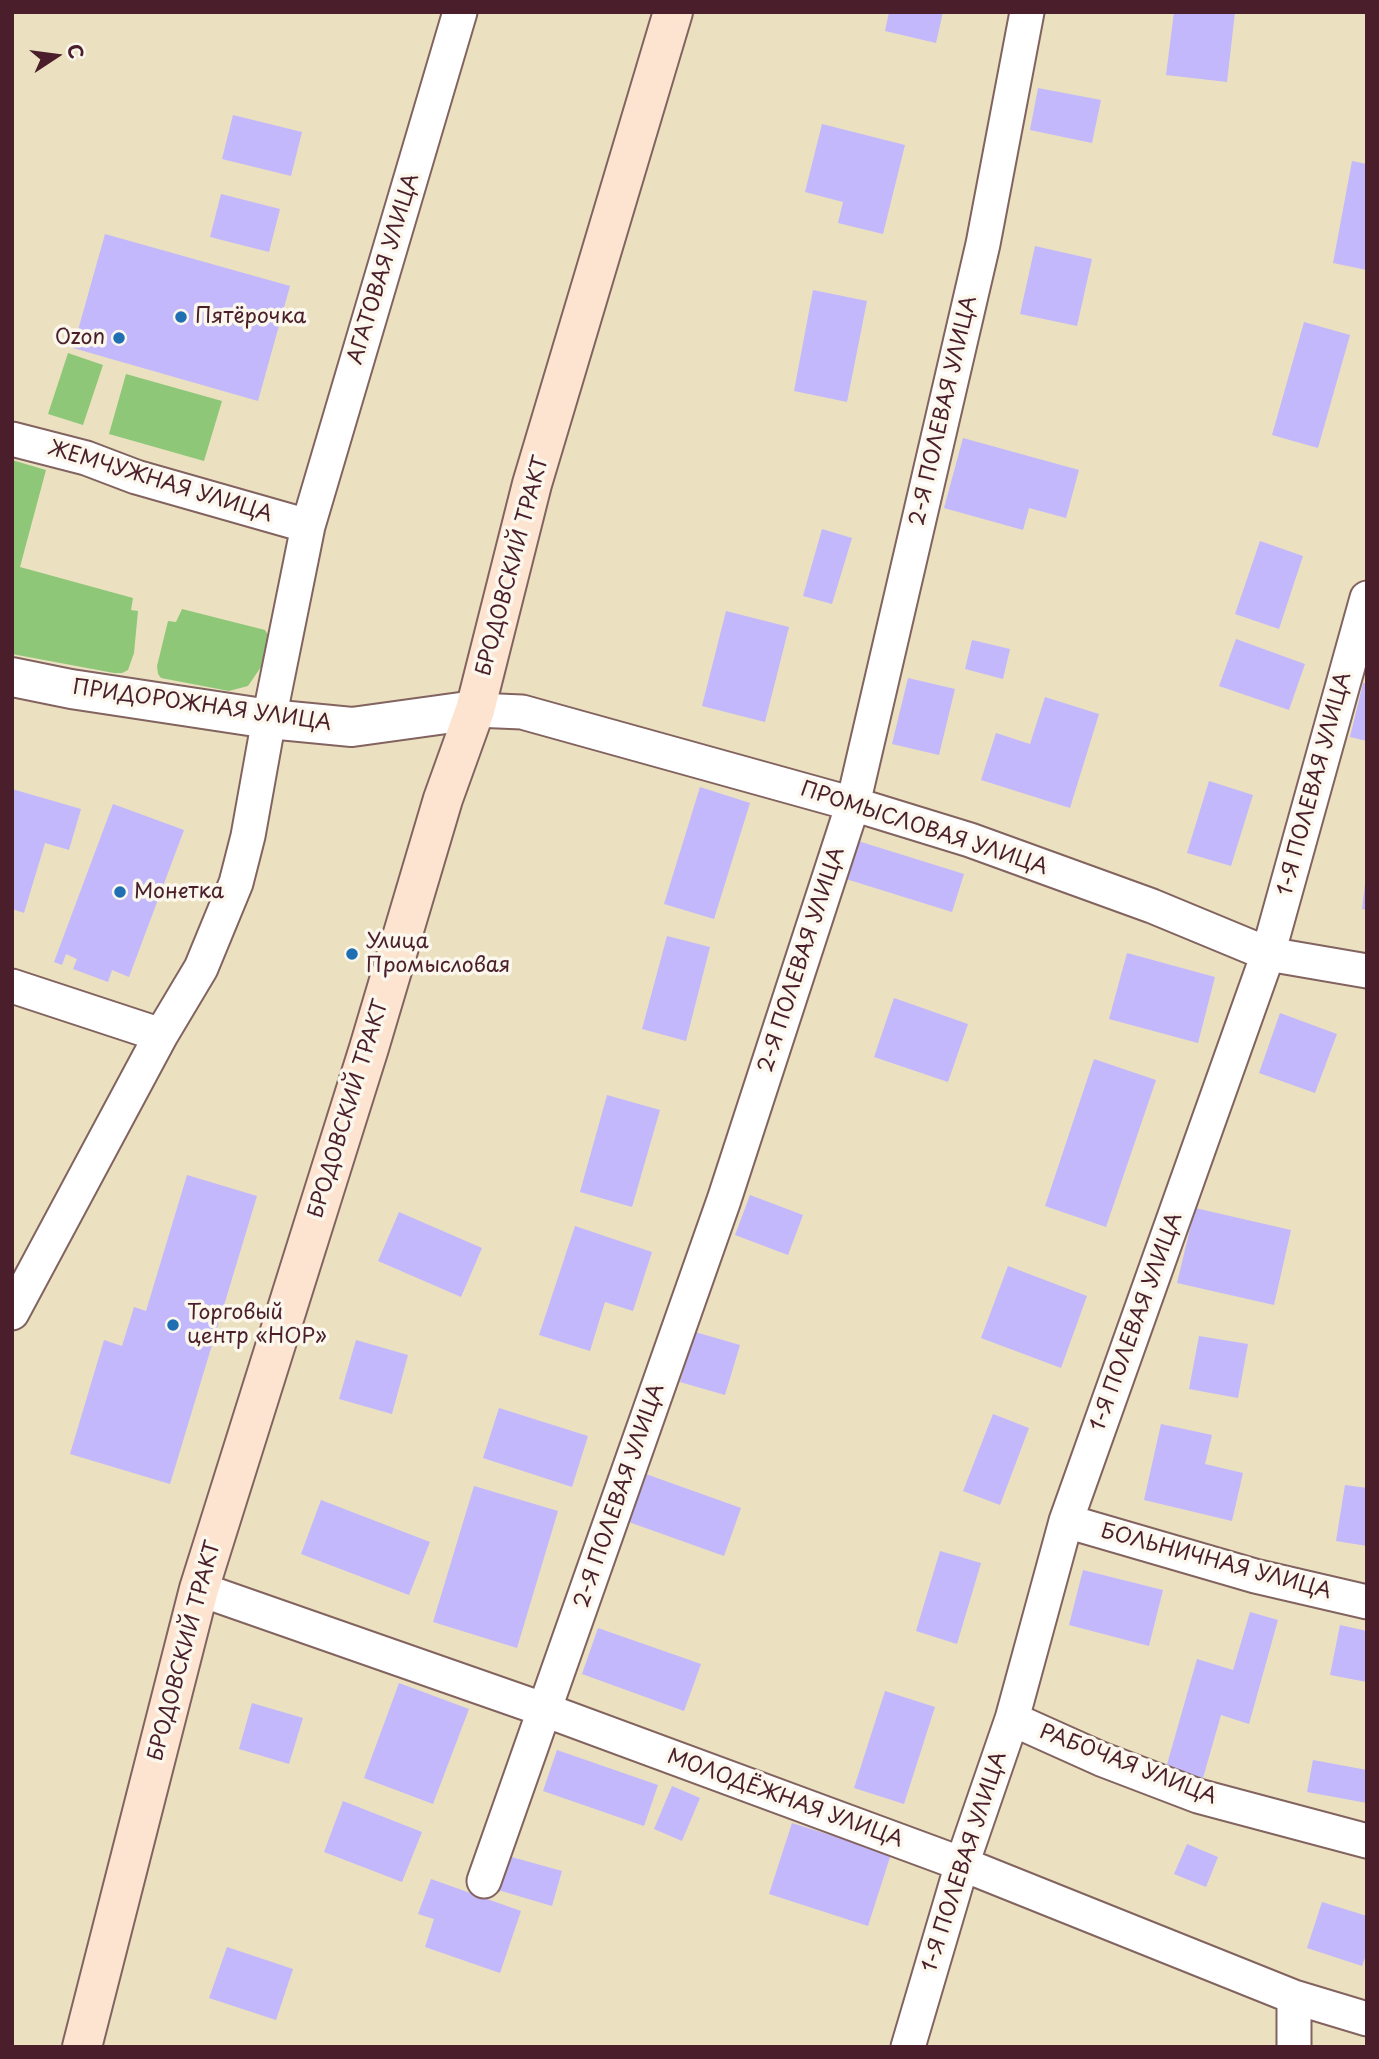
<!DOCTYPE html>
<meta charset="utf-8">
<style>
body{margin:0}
#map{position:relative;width:1379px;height:2059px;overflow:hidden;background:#ebe1c0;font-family:"Playpen Sans",sans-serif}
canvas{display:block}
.frame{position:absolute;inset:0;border:14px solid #4a1f2b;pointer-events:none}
.north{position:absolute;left:21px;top:21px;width:70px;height:70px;-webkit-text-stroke:5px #fbf7ec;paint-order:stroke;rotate:77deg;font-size:19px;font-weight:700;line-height:28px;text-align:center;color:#4a1f2b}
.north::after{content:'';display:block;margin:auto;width:24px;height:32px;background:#4a1f2b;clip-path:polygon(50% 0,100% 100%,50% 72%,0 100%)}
</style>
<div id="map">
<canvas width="1379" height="2059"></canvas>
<div class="frame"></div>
<div class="north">С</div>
</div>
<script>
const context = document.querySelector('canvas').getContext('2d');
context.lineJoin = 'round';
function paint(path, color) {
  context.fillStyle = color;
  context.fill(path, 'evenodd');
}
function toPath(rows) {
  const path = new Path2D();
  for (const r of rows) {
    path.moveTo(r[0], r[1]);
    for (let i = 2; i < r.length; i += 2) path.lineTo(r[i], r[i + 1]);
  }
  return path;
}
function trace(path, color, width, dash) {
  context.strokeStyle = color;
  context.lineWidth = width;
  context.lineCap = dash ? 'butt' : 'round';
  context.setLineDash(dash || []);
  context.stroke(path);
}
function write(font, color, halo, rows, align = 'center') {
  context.font = font + ' "Playpen Sans",sans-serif';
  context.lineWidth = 7;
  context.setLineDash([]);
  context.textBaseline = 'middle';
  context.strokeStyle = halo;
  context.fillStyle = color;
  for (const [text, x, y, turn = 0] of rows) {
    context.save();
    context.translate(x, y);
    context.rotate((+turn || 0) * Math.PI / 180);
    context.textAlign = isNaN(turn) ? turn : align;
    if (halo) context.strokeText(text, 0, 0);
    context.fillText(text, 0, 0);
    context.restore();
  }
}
const green = toPath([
 [68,353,103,365,83,425,48,414],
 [126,374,222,401,204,461,109,434],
 [12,460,46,470,20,567,133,598,131,610,138,611,134,653,128,670,122,673,114,673,12,654],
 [182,609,265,630,268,635,261,667,248,686,229,691,161,678,158,674,157,666,168,621,176,622]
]);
const building = toPath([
 [889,12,943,12,936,43,885,31],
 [1174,12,1235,12,1227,82,1166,75],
 [1038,88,1101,100,1092,143,1030,130],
 [233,115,302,132,291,176,222,159],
 [822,124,905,145,883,234,838,223,843,202,805,192],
 [1352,161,1367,164,1367,270,1333,263],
 [221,194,280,209,269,252,210,237],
 [105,234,290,286,258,401,73,348],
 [1035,246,1092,259,1077,326,1020,314],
 [813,290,867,301,847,402,794,391],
 [1304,322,1350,335,1318,448,1272,435],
 [963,438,1079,470,1066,518,1029,508,1023,530,944,508],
 [822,529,852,538,832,604,803,596],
 [1260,541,1303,556,1279,629,1235,614],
 [726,611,789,627,765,722,702,706],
 [1236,639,1305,664,1289,710,1219,686],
 [972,640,1010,649,1003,679,965,669],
 [908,678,955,689,939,755,892,744],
 [1363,683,1367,683,1367,741,1350,737],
 [1045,697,1099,714,1070,808,981,780,996,733,1030,744],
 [1209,781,1253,795,1231,866,1187,853],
 [700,787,750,803,714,919,664,904],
 [12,789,81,809,69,850,45,843,24,913,12,909],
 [113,804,184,830,129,977,112,970,108,982,73,969,77,959,66,954,62,965,54,962],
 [858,841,964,874,952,912,846,879],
 [1365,884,1367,884,1367,910,1362,909],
 [667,936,710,947,686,1041,642,1029],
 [1127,953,1215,977,1198,1043,1109,1019],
 [894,998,968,1024,948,1082,874,1057],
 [1280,1013,1337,1034,1315,1093,1259,1073],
 [1094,1059,1156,1080,1106,1227,1045,1206],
 [607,1095,660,1110,632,1207,580,1192],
 [187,1175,257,1196,170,1484,70,1454,104,1340,122,1346,134,1307,146,1311],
 [750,1195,803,1215,788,1255,735,1235],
 [1195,1208,1291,1230,1274,1305,1177,1283],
 [399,1212,482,1248,461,1297,378,1261],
 [575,1226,652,1252,633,1311,605,1302,590,1351,539,1335],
 [1008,1266,1087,1296,1061,1368,981,1338],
 [695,1332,740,1345,725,1395,680,1382],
 [1199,1336,1248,1344,1238,1398,1189,1389],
 [356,1340,408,1355,392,1414,339,1399],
 [499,1408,588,1436,572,1487,483,1458],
 [993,1414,1029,1428,1000,1505,963,1491],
 [1161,1424,1212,1435,1205,1464,1243,1473,1232,1521,1144,1500],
 [643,1473,741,1508,724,1556,626,1521],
 [1345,1485,1367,1488,1367,1546,1336,1541],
 [474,1486,558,1511,517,1648,433,1622],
 [321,1500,430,1542,409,1595,301,1554],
 [940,1551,981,1563,957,1644,916,1631],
 [1083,1570,1163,1590,1149,1646,1069,1625],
 [1250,1612,1278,1620,1249,1724,1221,1715,1203,1778,1166,1768,1197,1659,1233,1670],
 [1340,1625,1367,1631,1367,1682,1330,1675],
 [598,1628,701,1664,684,1711,582,1674],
 [399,1683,469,1709,433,1804,364,1778],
 [885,1691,935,1707,904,1804,854,1788],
 [252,1703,303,1718,289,1764,239,1749],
 [557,1750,658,1785,644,1826,543,1791],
 [1313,1760,1367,1770,1367,1803,1307,1792],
 [672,1786,700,1798,682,1841,654,1829],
 [343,1801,422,1832,402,1882,324,1852],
 [792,1823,891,1854,868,1926,769,1894],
 [1187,1844,1218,1857,1206,1887,1174,1874],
 [508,1856,562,1871,552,1906,498,1890],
 [431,1879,521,1911,500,1973,425,1947,434,1919,418,1914],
 [1322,1902,1367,1916,1367,1952,1362,1966,1307,1948],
 [227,1947,293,1969,276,2020,209,1998]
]);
const minor = toPath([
 [12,439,86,458,136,477,308,526],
 [475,710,522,712,853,804,970,840,1152,906,1268,954,1367,971],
 [12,986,161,1035,201,968,236,883,248,836,269,719,308,526,460,12],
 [12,1313,161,1035],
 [1066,1521,1255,1576,1367,1602],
 [199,1589,545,1710,962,1864,1294,1997,1367,2019],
 [1012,1719,1101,1759,1198,1796,1367,1841],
 [484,1881,724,1200,853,804,983,244,1027,12],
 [1294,1997,1294,2047],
 [908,2047,962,1864,1012,1719,1066,1521,1268,954,1367,598]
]);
const tertiary = toPath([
 [12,677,71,689,269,719,352,727,475,710]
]);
const secondary = toPath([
 [82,2047,199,1589,369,1048,443,799,475,710,532,484,673,12]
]);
const markers = [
 [181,317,7,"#1f6fb2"],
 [119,338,7,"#1f6fb2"],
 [120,892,7,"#1f6fb2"],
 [352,954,7,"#1f6fb2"],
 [173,1325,7,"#1f6fb2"]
];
const streetNames = [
 ["АГАТОВАЯ УЛИЦА",384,269,-73],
 ["2-Я ПОЛЕВАЯ УЛИЦА",944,411,-77],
 ["ЖЕМЧУЖНАЯ УЛИЦА",160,482,17],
 ["БРОДОВСКИЙ ТРАКТ",513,566,-75],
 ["ПРИДОРОЖНАЯ УЛИЦА",202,706,8],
 ["1-Я ПОЛЕВАЯ УЛИЦА",1315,784,-75],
 ["ПРОМЫСЛОВАЯ УЛИЦА",924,829,18],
 ["2-Я ПОЛЕВАЯ УЛИЦА",802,960,-72],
 ["БРОДОВСКИЙ ТРАКТ",349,1109,-73],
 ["1-Я ПОЛЕВАЯ УЛИЦА",1137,1322,-70],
 ["2-Я ПОЛЕВАЯ УЛИЦА",620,1496,-71],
 ["БОЛЬНИЧНАЯ УЛИЦА",1216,1562,15],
 ["БРОДОВСКИЙ ТРАКТ",185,1651,-75],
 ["РАБОЧАЯ УЛИЦА",1128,1765,21],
 ["МОЛОДЁЖНАЯ УЛИЦА",785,1799,20],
 ["1-Я ПОЛЕВАЯ УЛИЦА",965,1862,-72]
];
const poiNames = [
 ["Пятёрочка",195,317],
 ["Ozon",105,338,"right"],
 ["Монетка",134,892],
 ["Улица",366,942],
 ["Промысловая",366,966],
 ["Торговый",187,1313],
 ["центр «НОР»",187,1337]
];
paint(green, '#8fc779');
paint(building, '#c2b8fb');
trace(minor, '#82635f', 37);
trace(tertiary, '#82635f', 42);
trace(secondary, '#82635f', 42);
trace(minor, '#fff', 33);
trace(tertiary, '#fff', 38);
trace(secondary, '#fde4d1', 38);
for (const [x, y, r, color] of markers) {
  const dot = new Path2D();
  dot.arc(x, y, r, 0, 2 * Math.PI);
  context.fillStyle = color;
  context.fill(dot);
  trace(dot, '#fbf7ec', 2.5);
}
write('21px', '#4a1f2b', '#fbf7ec', streetNames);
write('21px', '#4a1f2b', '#fbf7ec', poiNames, 'left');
</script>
